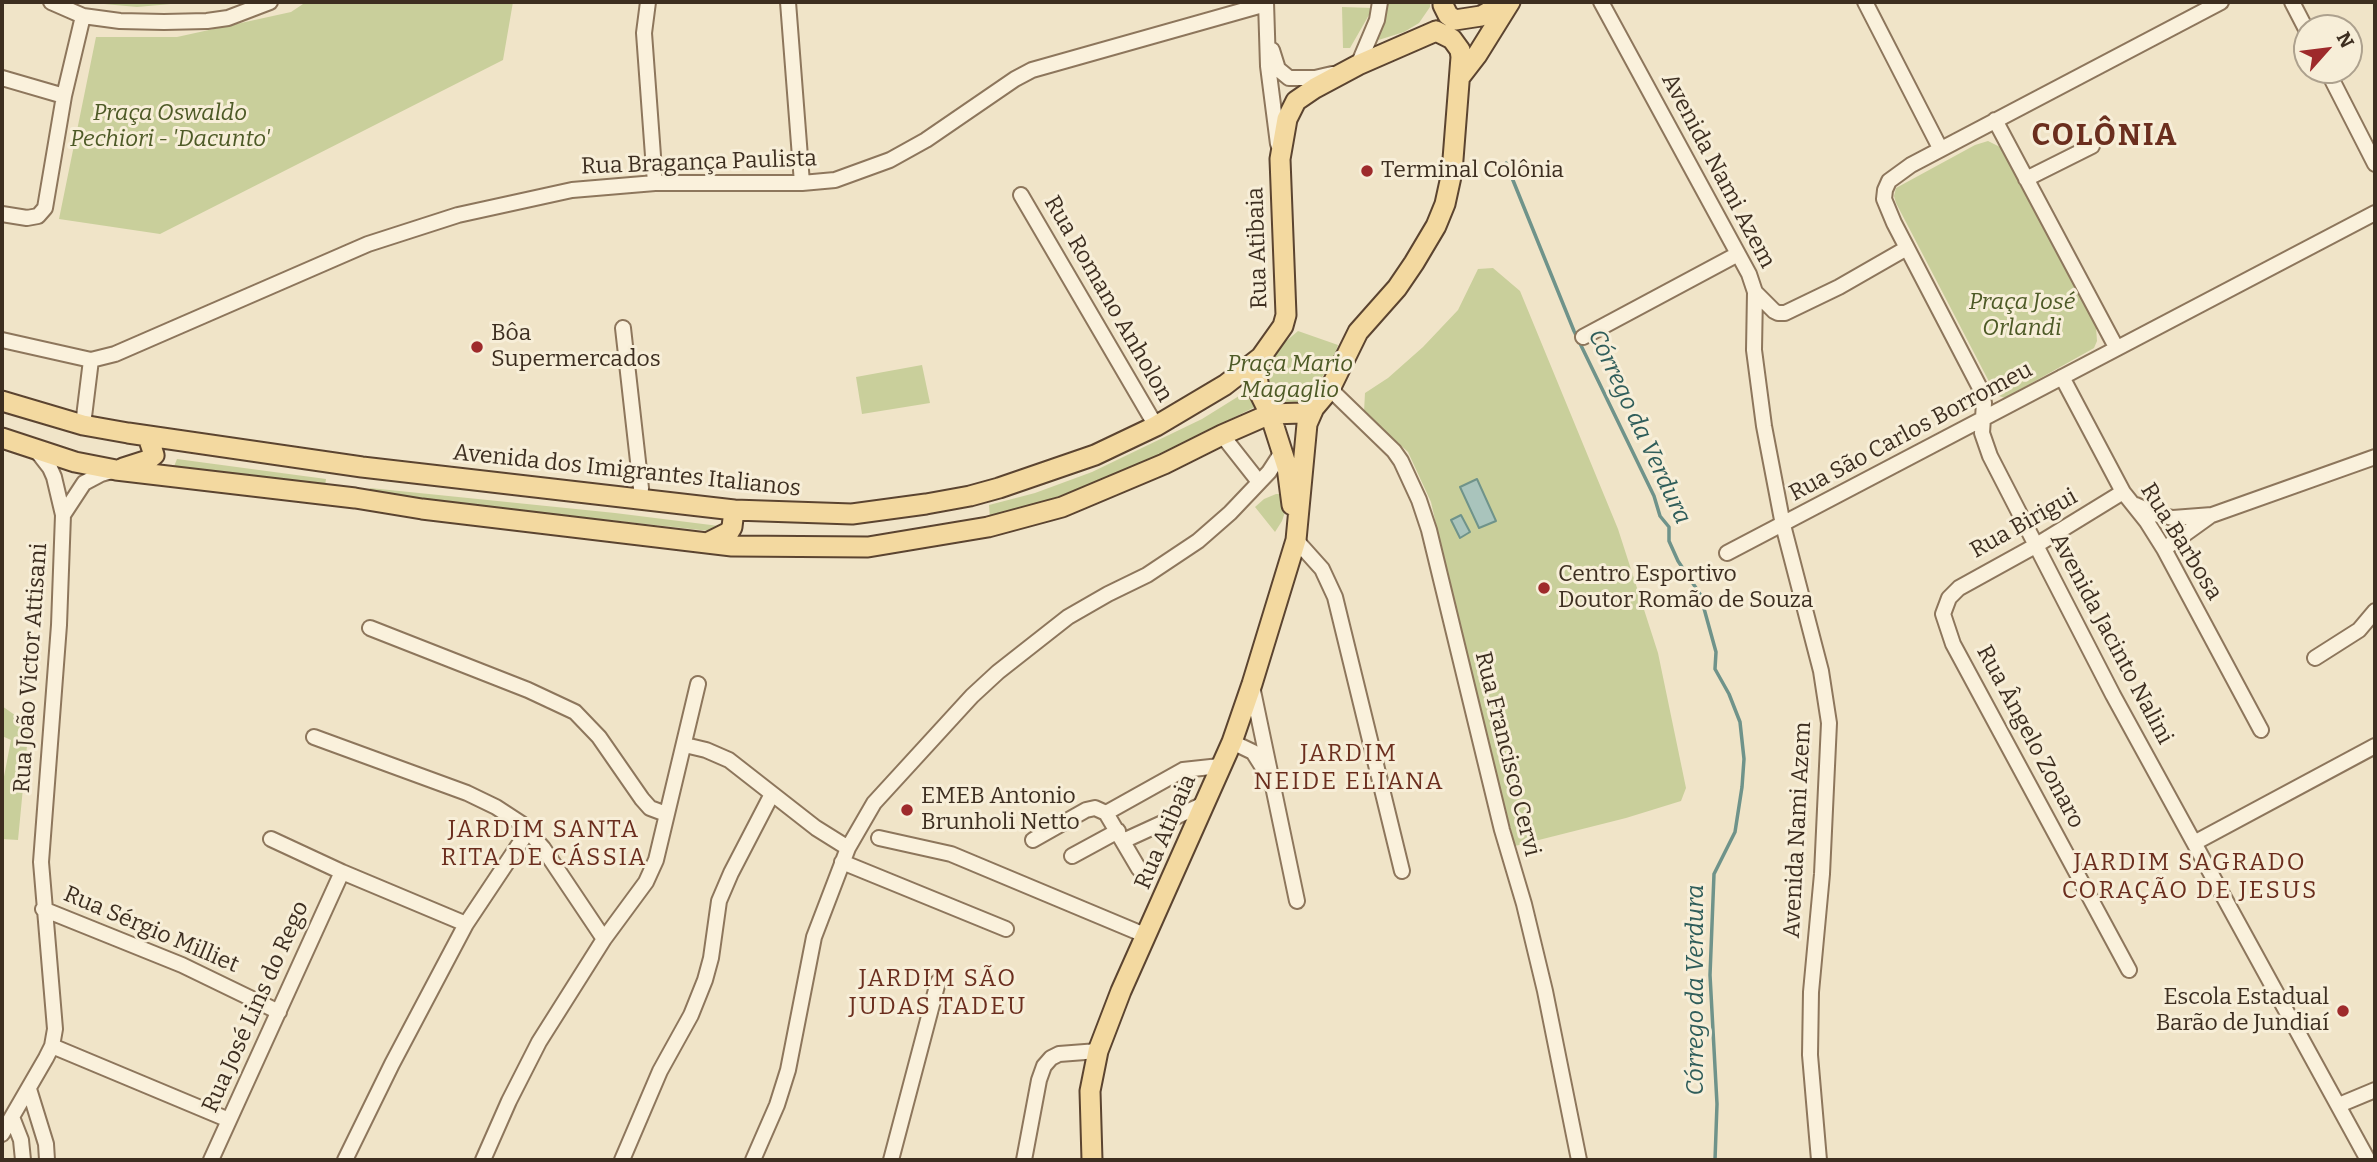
<!DOCTYPE html>
<meta charset="utf-8">
<style>
body{margin:0}
#map{position:relative;width:2377px;height:1162px;overflow:hidden;background:#f0e4c8;font-family:Bitter,serif}
canvas{display:block}
.frame{position:absolute;inset:0;border:4px solid #3d2e20;pointer-events:none}
.north{position:absolute;left:2293px;top:14px;width:70px;height:70px;box-sizing:border-box;background:#f7eed8;border:2px solid #ada18e;border-radius:50%;rotate:62deg;font-size:19px;font-weight:700;line-height:28px;text-align:center;color:#3d2e20}
.north::after{content:'';display:block;margin:auto;width:24px;height:32px;background:#9e2a2b;clip-path:polygon(50% 0,100% 100%,50% 72%,0 100%)}
</style>
<div id="map">
<canvas width="2377" height="1162"></canvas>
<div class="frame"></div>
<div class="north">N</div>
</div>
<script>
const context = document.querySelector('canvas').getContext('2d');
context.lineJoin = 'round';
function paint(path, color) {
  context.fillStyle = color;
  context.fill(path, 'evenodd');
}
function toPath(rows) {
  const path = new Path2D();
  for (const r of rows) {
    path.moveTo(r[0], r[1]);
    for (let i = 2; i < r.length; i += 2) path.lineTo(r[i], r[i + 1]);
  }
  return path;
}
function trace(path, color, width, dash) {
  context.strokeStyle = color;
  context.lineWidth = width;
  context.lineCap = dash ? 'butt' : 'round';
  context.setLineDash(dash || []);
  context.stroke(path);
}
function write(font, color, halo, rows, align = 'center') {
  context.font = font + ' Bitter,serif';
  context.lineWidth = 6;
  context.setLineDash([]);
  context.textBaseline = 'middle';
  context.strokeStyle = halo;
  context.fillStyle = color;
  for (const [text, x, y, turn = 0] of rows) {
    context.save();
    context.translate(x, y);
    context.rotate((+turn || 0) * Math.PI / 180);
    context.textAlign = isNaN(turn) ? turn : align;
    if (halo) context.strokeText(text, 0, 0);
    context.fillText(text, 0, 0);
    context.restore();
  }
}
const green = toPath([
 [82,2,193,2,137,7],
 [306,2,513,2,503,60,160,234,59,219,96,37,177,37,291,12],
 [1386,2,1430,2,1430,7,1419,23,1404,32,1369,43],
 [1342,7,1373,8,1350,48,1343,48],
 [1988,141,2000,147,2096,327,2097,341,2094,348,2005,398,1996,395,1896,203,1894,196,1896,188,1975,145],
 [1493,268,1520,291,1618,529,1658,653,1686,788,1681,801,1626,818,1515,846,1464,648,1431,502,1408,452,1364,412,1365,393,1388,378,1423,347,1458,310,1478,269],
 [1298,331,1338,345,1331,366,1318,382,1308,406,1292,412,1275,404,1266,395,1266,368,1278,348],
 [922,365,930,403,862,414,856,377],
 [1247,391,1257,406,1127,470,1062,495,990,519,989,505,1035,493,1092,472,1202,419],
 [177,459,326,479,325,486,173,469],
 [370,488,615,513,719,526,719,532,369,494],
 [1276,494,1280,494,1282,497,1285,512,1282,521,1275,532,1255,507,1264,499],
 [2,706,29,725,18,840,2,839,2,787,11,740,2,736]
]);
const water = toPath([
 [1477,479,1496,521,1479,528,1460,487,1477,479],
 [1461,515,1470,532,1460,538,1451,520,1461,515]
]);
const stream = toPath([
 [1506,163,1574,331,1654,496,1660,516,1669,527,1669,541,1678,561,1700,594,1716,652,1715,669,1729,694,1740,722,1744,759,1742,787,1735,832,1714,874,1710,975,1717,1104,1715,1160]
]);
const minor = toPath([
 [51,2,83,16,120,21,164,22,207,21,228,18,270,2],
 [648,2,644,33,655,183],
 [788,2,802,183],
 [1266,2,1268,66,1278,144],
 [1601,2,1749,274,1755,292,1754,350,1764,426,1783,525,1821,671,1829,723,1822,874,1811,992,1810,1055,1819,1160],
 [1865,2,1940,148],
 [2221,2,1911,165,1889,181,1885,190,1884,199,1894,223,1981,390,1984,403,1982,433,1990,456,2113,695,2368,1160],
 [2292,2,2307,31],
 [1272,50,1278,69,1289,78,1315,78,1332,74],
 [1358,65,1377,20,1380,2],
 [2327,70,2375,164],
 [2,78,64,96],
 [1995,120,2116,347],
 [2026,179,2092,146],
 [1021,195,1156,426],
 [2,214,27,218,38,216,45,208,64,96,83,16],
 [1755,292,1774,311,1778,313,1785,313,1839,287,1907,248],
 [623,328,641,488,640,499],
 [1583,337,1738,254],
 [2,340,91,360,115,354,368,244,458,215,572,190,655,183,802,183,835,180,890,160,926,140,1015,79,1032,70,1266,4],
 [2062,377,2123,492,2147,522,2164,549,2261,730],
 [1330,389,1394,451,1401,461,1419,500,1429,530,1502,830,1524,904,1545,991,1579,1160],
 [83,425,91,360],
 [1222,435,1259,482],
 [2123,492,2035,546,1959,588,1949,598,1943,614,1953,644,2129,970],
 [2136,505,2158,515,2173,518,2212,515,2375,457],
 [63,515,84,483,101,474,112,471],
 [1296,540,1322,569,1335,597,1402,871],
 [2164,549,2210,516],
 [1727,553,2375,213],
 [370,628,528,690,575,712,599,737,642,799,650,808,666,814],
 [2315,658,2359,630,2375,611],
 [1252,686,1297,901],
 [314,737,467,793,496,807,522,824,543,848,604,939],
 [1232,742,1253,752,1265,771],
 [685,745,706,750,729,760,816,828,848,848],
 [1106,813,1139,869],
 [879,838,951,854,1147,936],
 [271,839,342,872,466,924],
 [1033,840,1086,810,1095,808,1106,813,1183,770,1220,766],
 [1123,841,1206,803],
 [2196,842,2375,746],
 [1072,856,1118,831],
 [842,862,1006,929],
 [43,909,182,965,279,1012],
 [52,1046,229,1120],
 [29,1089,46,1144,47,1160],
 [2339,1105,2375,1090],
 [12,1117,21,1140,23,1160],
 [2,1134,46,1058,52,1046,55,1029,41,862,59,625,63,515,54,477,50,468,36,450],
 [211,1160,342,872],
 [345,1160,392,1064,466,924,528,831],
 [483,1160,509,1101,539,1042,604,939,646,882,656,860,698,684],
 [622,1160,660,1071,691,1015,705,980,711,958,719,901,731,873,772,794],
 [753,1160,777,1105,788,1070,814,937,848,848,874,803,972,696,998,672,1068,617,1108,594,1147,575,1198,541,1230,513,1269,472,1282,452],
 [891,1160,938,982],
 [1024,1160,1039,1080,1044,1066,1051,1058,1059,1054,1098,1051]
]);
const major = toPath([
 [1443,5,1448,15,1455,20,1481,16,1507,2],
 [1460,77,1477,55,1510,2],
 [2,401,83,425,128,433,362,467,734,510,852,514,926,504,970,496,999,488,1095,455,1156,426,1225,385,1261,357],
 [2,438,75,462,116,470,355,498,422,509,732,546,868,547,988,527,1062,507,1164,464,1222,435,1270,414,1303,413,1314,408],
 [123,468,148,460,154,455,148,437],
 [1292,505,1287,467,1270,414,1260,394,1257,376,1261,357,1283,326,1286,315,1280,159,1287,119,1296,101,1315,88,1358,65,1436,31],
 [707,543,729,532,732,527,734,510],
 [1092,1160,1090,1091,1098,1051,1121,991,1232,742,1252,684,1296,540,1307,424,1314,408,1330,389,1358,332,1397,288,1414,263,1436,226,1445,204,1452,172,1461,57,1460,50,1452,39,1436,31]
]);
const markers = [
 [1367,171,7,"#9e2a2b"],
 [477,347,7,"#9e2a2b"],
 [1544,588,7,"#9e2a2b"],
 [907,810,7,"#9e2a2b"],
 [2343,1011,7,"#9e2a2b"]
];
const parkNames = [
 ["Praça Oswaldo",170,114],
 ["Pechiori - 'Dacunto'",170,140],
 ["Praça José",2022,303],
 ["Orlandi",2022,329],
 ["Praça Mario",1290,365],
 ["Magaglio",1290,391]
];
const streetNames = [
 ["Rua Bragança Paulista",699,163,-2],
 ["Avenida Nami Azem",1718,171,62],
 ["Rua Atibaia",1258,248,-92],
 ["Rua Romano Anholon",1108,299,60],
 ["Rua São Carlos Borromeu",1911,432,-28],
 ["Avenida dos Imigrantes Italianos",627,471,6],
 ["Rua Birigui",2024,524,-29],
 ["Rua Barbosa",2181,542,58],
 ["Avenida Jacinto Nalini",2111,639,62],
 ["Rua João Victor Attisani",31,668,-86],
 ["Rua Ângelo Zonaro",2030,737,62],
 ["Rua Francisco Cervi",1507,754,76],
 ["Avenida Nami Azem",1798,830,-87],
 ["Rua Atibaia",1166,832,-67],
 ["Rua Sérgio Milliet",151,930,23],
 ["Rua José Lins do Rego",256,1007,-66]
];
const poiNames = [
 ["Terminal Colônia",1381,171],
 ["Bôa",491,334],
 ["Supermercados",491,360],
 ["Centro Esportivo",1558,575],
 ["Doutor Romão de Souza",1558,601],
 ["EMEB Antonio",921,797],
 ["Brunholi Netto",921,823],
 ["Escola Estadual",2329,998,"right"],
 ["Barão de Jundiaí",2329,1024,"right"]
];
const waterNames = [
 ["Córrego da Verdura",1639,427,65],
 ["Córrego da Verdura",1696,990,-90]
];
const neighbourhoodNames = [
 ["JARDIM",1349,754],
 ["NEIDE ELIANA",1349,782],
 ["JARDIM SANTA",544,830],
 ["RITA DE CÁSSIA",544,858],
 ["JARDIM SAGRADO",2190,863],
 ["CORAÇÃO DE JESUS",2190,891],
 ["JARDIM SÃO",938,979],
 ["JUDAS TADEU",938,1007]
];
const districtNames = [
 ["COLÔNIA",2105,137]
];
paint(green, '#c9cf9b');
paint(water, '#a9c4bc');
trace(water, '#6f938a', 2);
trace(stream, '#6f938a', 3.5);
trace(minor, '#8d765c', 18);
trace(major, '#5b4430', 23);
trace(minor, '#faf1dc', 14);
trace(major, '#f3d9a0', 19);
for (const [x, y, r, color] of markers) {
  const dot = new Path2D();
  dot.arc(x, y, r, 0, 2 * Math.PI);
  context.fillStyle = color;
  context.fill(dot);
  trace(dot, '#f7eed8', 2.5);
}
write('italic 23px', '#4d5a26', '#f7eed8', parkNames);
write('23px', '#3d2e20', '#f7eed8', streetNames);
write('23px', '#3d2e20', '#f7eed8', poiNames, 'left');
write('italic 24px', '#2f5d5a', '#f7eed8', waterNames);
context.letterSpacing = '2px';
write('24px', '#6b2e1e', '#f7eed8', neighbourhoodNames);
context.letterSpacing = '0px';
context.letterSpacing = '2px';
write('bold 30px', '#6b2e1e', '#f7eed8', districtNames);
context.letterSpacing = '0px';
</script>
